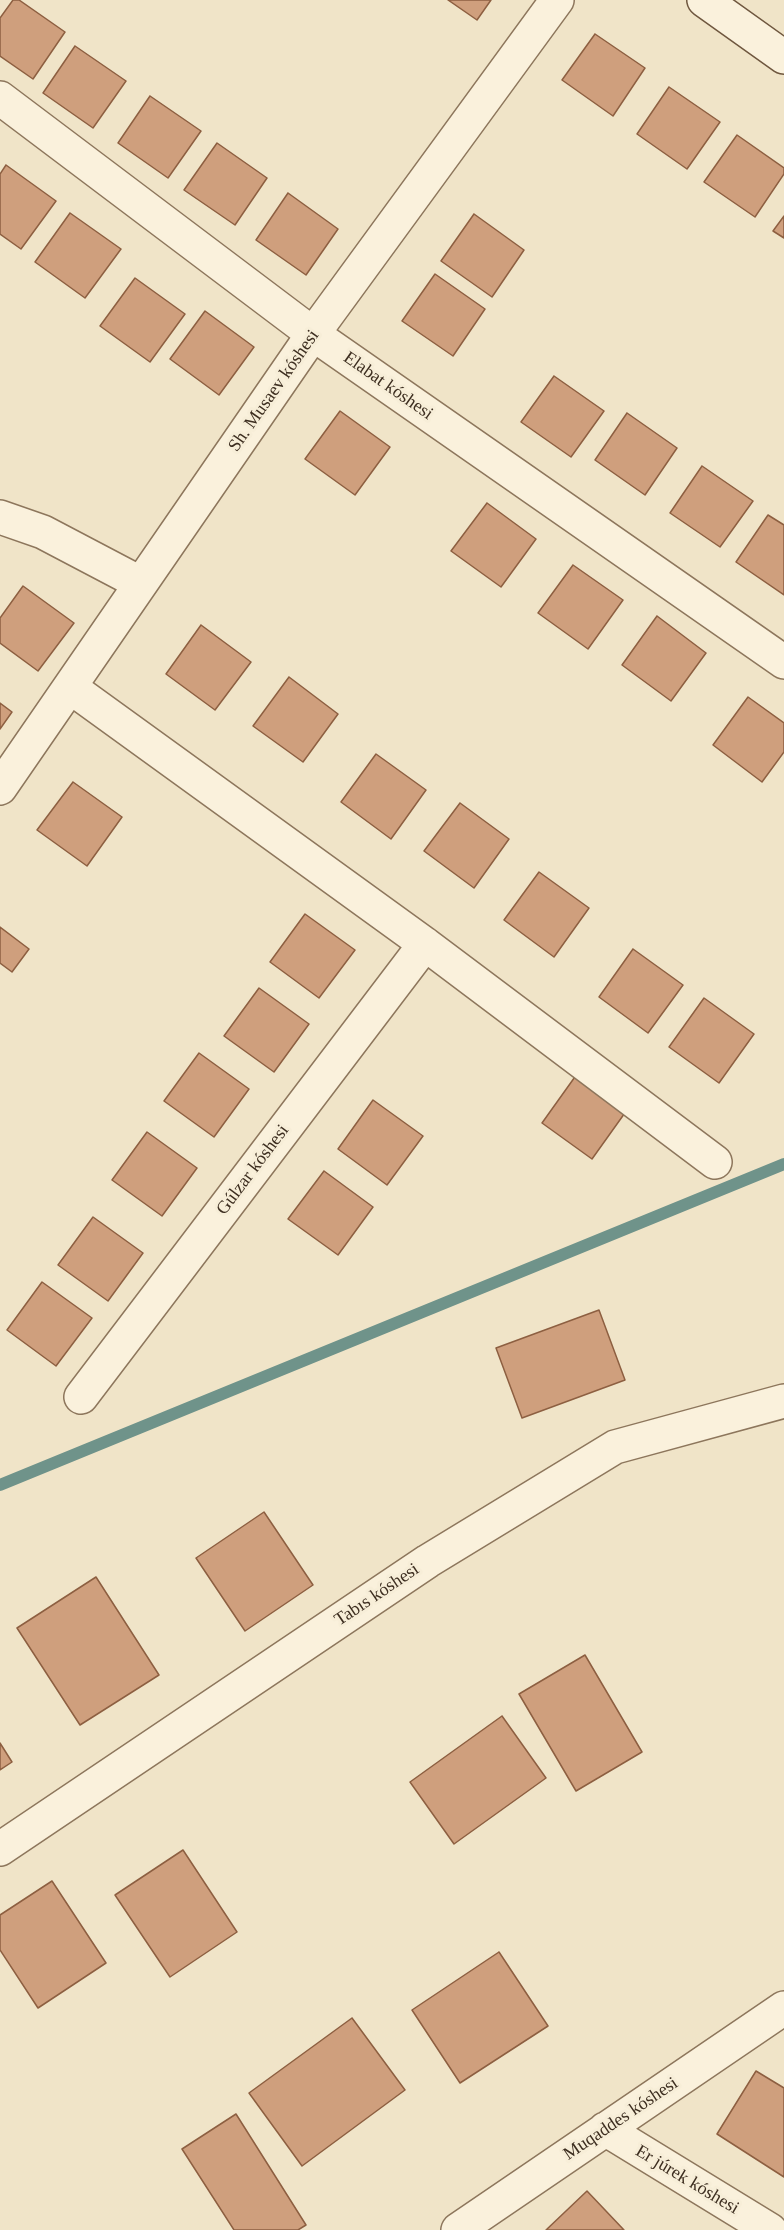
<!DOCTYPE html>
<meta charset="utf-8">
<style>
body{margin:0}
canvas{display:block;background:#f0e4c8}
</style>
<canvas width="784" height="2230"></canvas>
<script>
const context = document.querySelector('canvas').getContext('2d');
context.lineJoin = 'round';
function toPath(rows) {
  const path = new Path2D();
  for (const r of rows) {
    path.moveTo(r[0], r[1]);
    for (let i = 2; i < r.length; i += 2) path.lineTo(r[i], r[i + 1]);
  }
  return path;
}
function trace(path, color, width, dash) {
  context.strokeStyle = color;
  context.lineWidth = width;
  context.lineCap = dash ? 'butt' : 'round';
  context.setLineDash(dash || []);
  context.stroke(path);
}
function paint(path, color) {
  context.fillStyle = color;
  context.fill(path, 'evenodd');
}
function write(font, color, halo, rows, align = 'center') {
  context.font = font + ' "Times New Roman",serif';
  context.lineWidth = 6;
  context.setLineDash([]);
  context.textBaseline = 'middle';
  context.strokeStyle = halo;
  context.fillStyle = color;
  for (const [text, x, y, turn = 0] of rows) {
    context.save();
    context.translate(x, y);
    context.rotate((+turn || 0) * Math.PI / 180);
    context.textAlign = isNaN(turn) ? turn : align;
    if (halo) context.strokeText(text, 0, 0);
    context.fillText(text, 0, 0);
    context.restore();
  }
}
const stream = toPath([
 [0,1485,784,1164]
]);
const building = toPath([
 [13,0,19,0,65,32,33,79,0,56,0,18,13,0],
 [448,0,491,0,477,20,448,0],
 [595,34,645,68,613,116,562,80,595,34],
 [75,46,126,81,93,128,43,93,75,46],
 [669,87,720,122,687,169,637,134,669,87],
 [150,96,201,131,168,178,118,143,150,96],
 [737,135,784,168,784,174,755,217,704,182,737,135],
 [217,143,267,178,235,225,184,190,217,143],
 [6,165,56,201,21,249,0,234,0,174,6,165],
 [288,193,338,229,306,275,256,240,288,193],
 [70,213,121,249,85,298,35,262,70,213],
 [474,214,524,250,492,297,441,261,474,214],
 [784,216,784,238,773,231,784,216],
 [435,274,485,309,453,356,402,321,435,274],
 [135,278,185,314,150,362,100,326,135,278],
 [205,311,254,347,219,395,170,359,205,311],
 [554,376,604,411,571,457,521,422,554,376],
 [340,411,390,447,355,495,305,459,340,411],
 [627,413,677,448,645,495,595,460,627,413],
 [702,466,753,501,720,547,670,513,702,466],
 [487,503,536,539,501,587,451,551,487,503],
 [768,515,784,525,784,595,736,562,768,515],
 [573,565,623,600,588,649,538,613,573,565],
 [23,586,74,623,38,671,0,643,0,618,23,586],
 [657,616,706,653,671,701,622,665,657,616],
 [201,625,251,662,215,710,166,674,201,625],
 [289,677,338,714,303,762,253,726,289,677],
 [748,697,784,723,784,752,762,782,713,745,748,697],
 [0,703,12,712,0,729,0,703],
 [376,754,426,790,391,839,341,802,376,754],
 [73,782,122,817,87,866,37,830,73,782],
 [460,803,509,839,474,888,424,851,460,803],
 [539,872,589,908,554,957,504,920,539,872],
 [305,914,355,950,319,998,270,962,305,914],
 [0,927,29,949,12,972,0,963,0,927],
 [633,949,683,985,648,1033,599,997,633,949],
 [259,988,309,1024,274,1072,224,1036,259,988],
 [704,998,754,1034,719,1083,669,1047,704,998],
 [199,1053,249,1089,214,1137,164,1101,199,1053],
 [577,1074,627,1110,592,1159,542,1123,577,1074],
 [373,1100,423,1136,387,1185,338,1149,373,1100],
 [147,1132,197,1168,162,1216,112,1180,147,1132],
 [324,1171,373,1207,338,1255,288,1219,324,1171],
 [93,1217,143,1253,108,1301,58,1265,93,1217],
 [42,1282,92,1318,56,1366,7,1330,42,1282],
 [599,1310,625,1380,522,1418,496,1348,599,1310],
 [264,1512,313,1585,245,1631,196,1558,264,1512],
 [96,1577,159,1675,80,1725,17,1628,96,1577],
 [585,1655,642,1752,576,1791,519,1694,585,1655],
 [502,1716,546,1778,454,1844,410,1782,502,1716],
 [0,1743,12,1762,0,1770,0,1743],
 [183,1850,237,1932,170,1977,115,1895,183,1850],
 [52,1881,106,1963,38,2008,0,1950,0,1915,52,1881],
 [499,1952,548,2026,460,2083,412,2010,499,1952],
 [352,2018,405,2090,302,2166,249,2093,352,2018],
 [756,2071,784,2088,784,2177,717,2134,756,2071],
 [236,2114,306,2225,298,2230,234,2230,182,2149,236,2114],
 [587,2191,624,2230,546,2230,587,2191]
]);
const street = toPath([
 [0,98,313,334,784,662],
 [0,517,43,532,140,583],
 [70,687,425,944,715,1162],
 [0,788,313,334,557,0],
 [81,1397,425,944],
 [0,1849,428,1561,615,1447,784,1401],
 [605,2129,770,2230],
 [458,2230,784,2008]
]);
const secondary = toPath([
 [704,0,784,57]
]);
const streetNames = [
 ["Elabat kóshesi",388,386,35],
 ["Sh. Musaev kóshesi",274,391,-55],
 ["Gúlzar kóshesi",253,1170,-53],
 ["Tabıs kóshesi",377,1595,-34],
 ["Muqaddes kóshesi",621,2119,-34],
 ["Er júrek kóshesi",687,2180,31]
];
trace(stream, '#6f938a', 12);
paint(building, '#cf9f7d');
trace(building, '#8d5f41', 1.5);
trace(street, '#8d765c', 36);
trace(secondary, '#6f573f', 36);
trace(street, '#faf1dc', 33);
trace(secondary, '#faf1dc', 33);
write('18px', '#3d2e20', '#f7eed8', streetNames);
</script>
